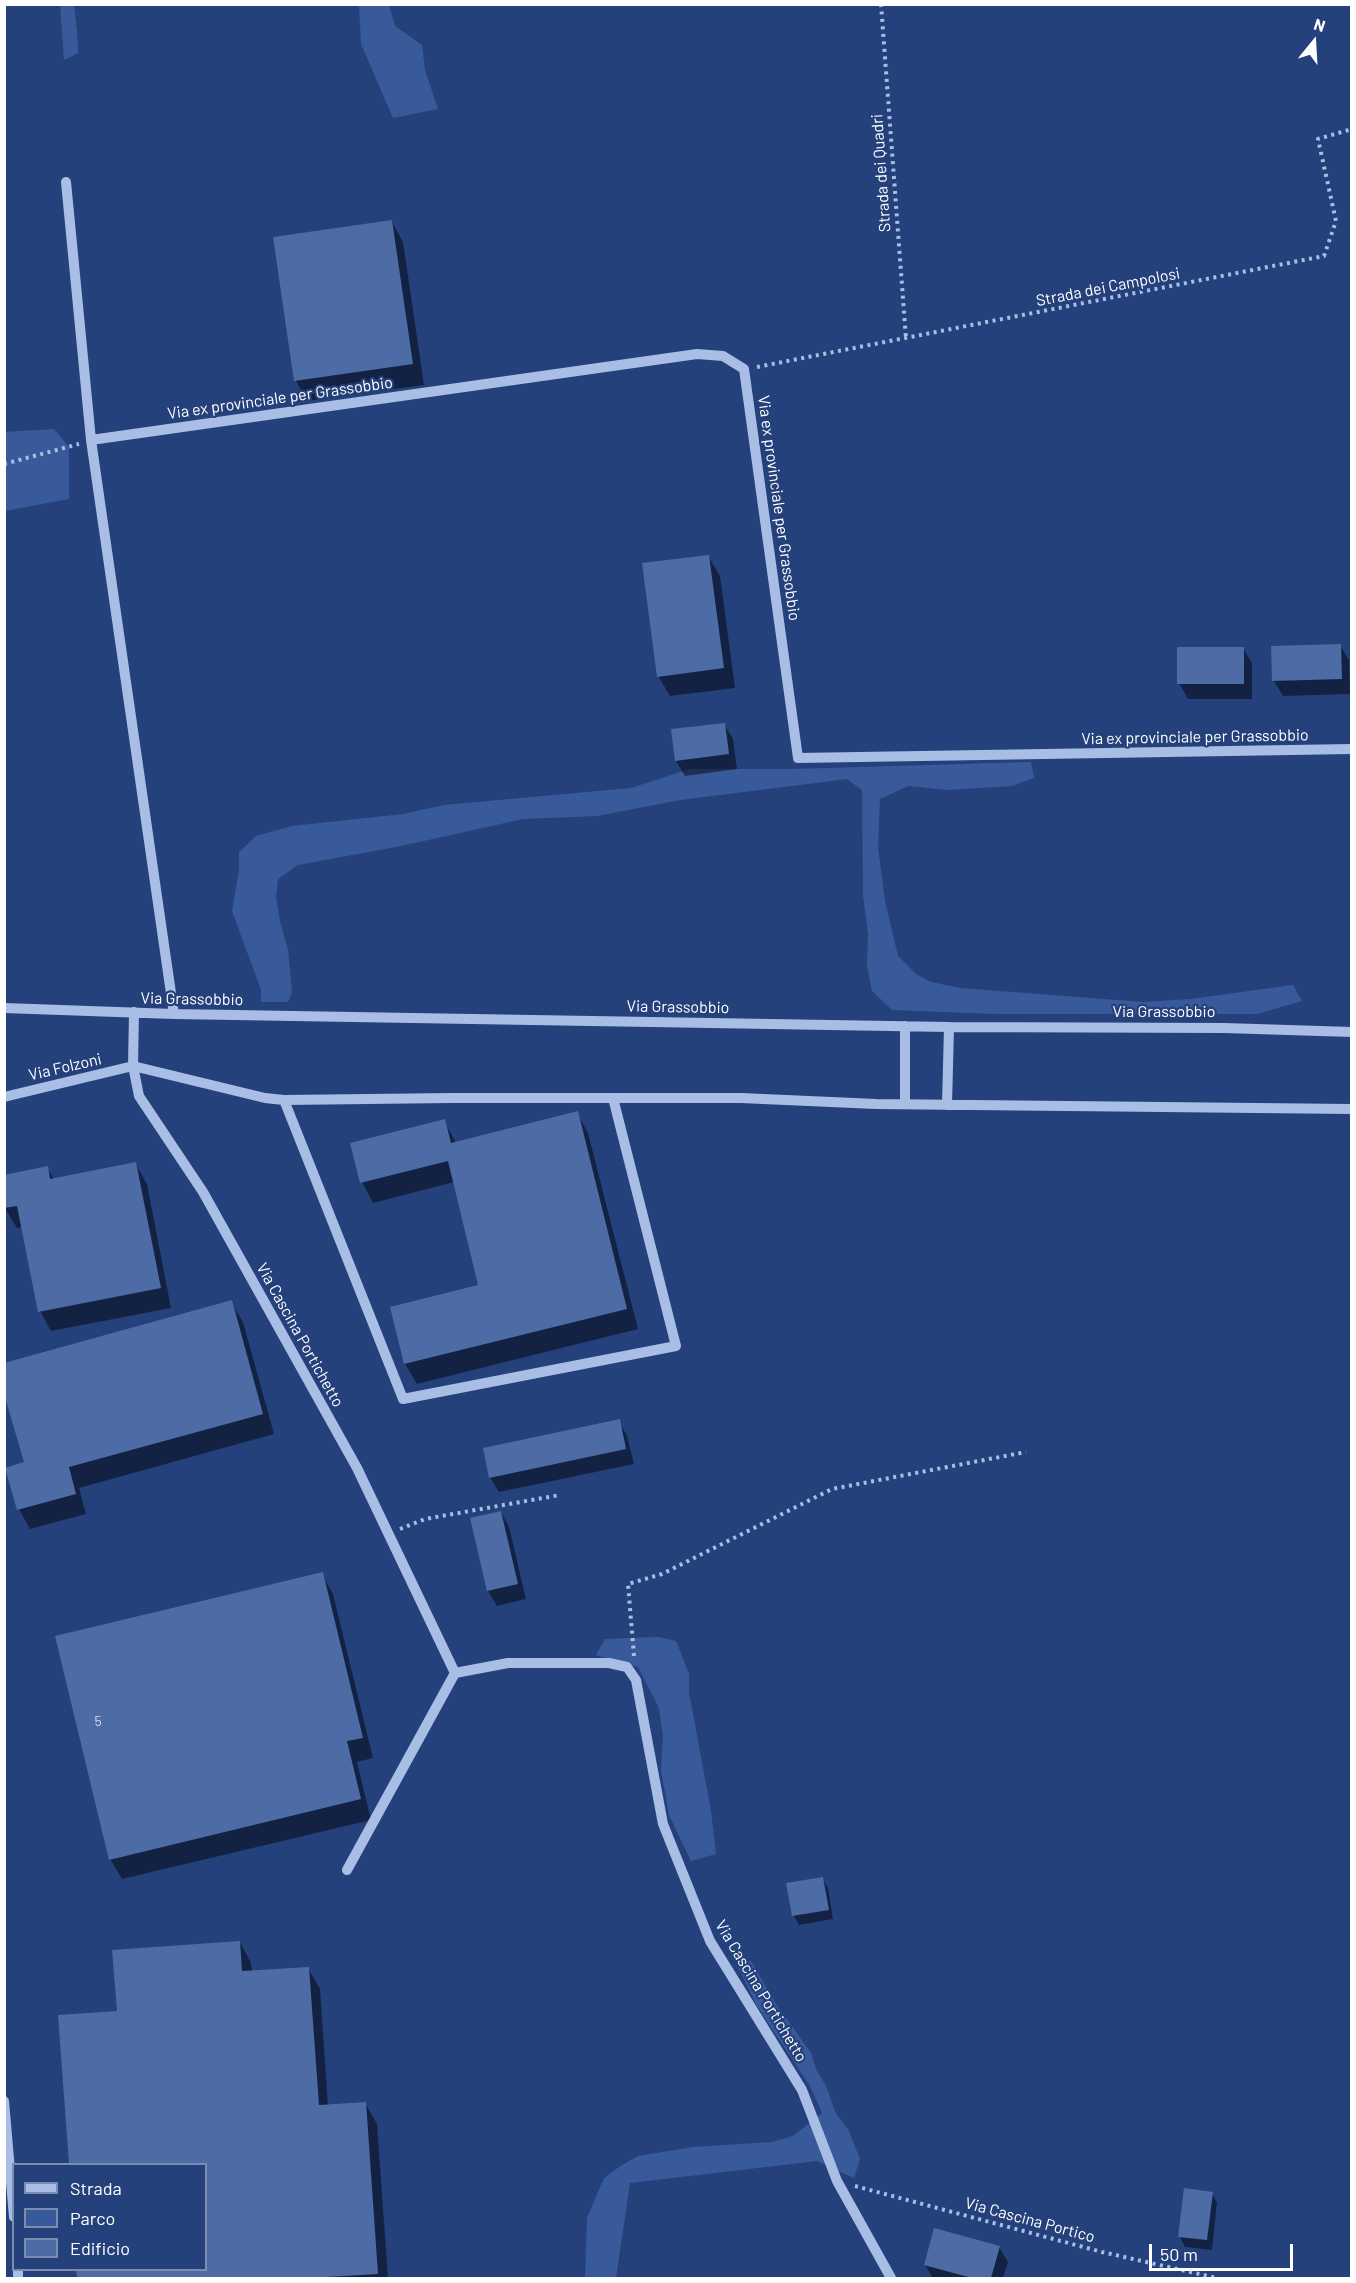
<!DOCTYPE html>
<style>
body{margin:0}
#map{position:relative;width:1356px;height:2283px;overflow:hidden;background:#25417c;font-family:Barlow,sans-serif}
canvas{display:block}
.frame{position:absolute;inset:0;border:6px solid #fff;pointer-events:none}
.legend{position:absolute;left:12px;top:2163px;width:195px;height:108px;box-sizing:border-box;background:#25417c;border:2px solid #7c8db0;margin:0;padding:8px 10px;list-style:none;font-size:18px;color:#fff}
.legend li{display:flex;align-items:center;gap:12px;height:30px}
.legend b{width:30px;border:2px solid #7c8db0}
.north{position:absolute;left:1284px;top:12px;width:60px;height:60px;-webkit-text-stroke:4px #25417c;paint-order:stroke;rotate:18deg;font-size:16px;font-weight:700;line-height:24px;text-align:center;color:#fff}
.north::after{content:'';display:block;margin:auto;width:21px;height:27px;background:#fff;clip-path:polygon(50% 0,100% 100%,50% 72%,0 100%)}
.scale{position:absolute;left:1149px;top:2244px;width:144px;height:27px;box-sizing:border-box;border:3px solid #fff;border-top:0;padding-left:8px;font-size:18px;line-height:21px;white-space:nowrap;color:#fff;-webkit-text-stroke:4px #25417c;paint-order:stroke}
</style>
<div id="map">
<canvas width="1356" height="2283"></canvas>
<div class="frame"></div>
<ul class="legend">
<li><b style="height:8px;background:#a9bee5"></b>Strada</li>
<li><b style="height:16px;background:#395a9a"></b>Parco</li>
<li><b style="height:16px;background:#4d6ba5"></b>Edificio</li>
</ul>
<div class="north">N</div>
<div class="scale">50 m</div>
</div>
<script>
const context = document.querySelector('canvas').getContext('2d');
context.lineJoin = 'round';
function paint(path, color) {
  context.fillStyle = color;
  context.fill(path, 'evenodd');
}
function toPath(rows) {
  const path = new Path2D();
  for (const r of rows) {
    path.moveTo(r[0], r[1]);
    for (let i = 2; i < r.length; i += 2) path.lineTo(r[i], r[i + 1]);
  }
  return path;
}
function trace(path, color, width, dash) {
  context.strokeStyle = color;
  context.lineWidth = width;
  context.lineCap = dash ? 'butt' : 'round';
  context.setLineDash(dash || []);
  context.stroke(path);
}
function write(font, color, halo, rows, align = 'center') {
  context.font = font + ' Barlow,sans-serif';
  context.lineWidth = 4.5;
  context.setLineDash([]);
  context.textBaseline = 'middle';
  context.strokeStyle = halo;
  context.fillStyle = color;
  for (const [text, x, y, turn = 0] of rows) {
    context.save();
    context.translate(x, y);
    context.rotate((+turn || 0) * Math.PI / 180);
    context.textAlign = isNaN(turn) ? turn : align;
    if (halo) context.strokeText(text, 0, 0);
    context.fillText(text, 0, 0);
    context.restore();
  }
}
const green = toPath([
 [60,5,74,5,77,31,78,53,64,60],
 [359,5,389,5,395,26,422,45,425,70,438,109,393,118,361,44],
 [54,429,69,447,69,499,5,511,5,432],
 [1031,762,1034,778,1012,786,948,790,908,786,880,799,878,848,885,901,898,956,916,974,931,982,960,988,1143,1002,1190,999,1293,985,1302,1001,1257,1014,997,1014,892,1010,872,991,867,965,868,934,863,896,862,790,847,779,680,800,597,816,523,819,401,846,298,865,278,879,276,897,280,921,288,950,292,993,288,1002,261,1002,261,990,232,911,239,870,239,852,256,836,292,826,403,814,444,805,631,788,690,769,792,769],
 [658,1637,676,1641,689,1674,689,1692,711,1811,716,1854,691,1861,669,1815,661,1770,663,1736,659,1708,638,1667,596,1655,605,1639],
 [751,1961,776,2004,811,2053,816,2069,827,2088,835,2112,849,2131,860,2159,854,2178,817,2161,630,2183,616,2278,585,2278,587,2218,604,2178,622,2165,638,2156,693,2147,772,2142,793,2136,822,2113,810,2086,757,2006,737,1965]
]);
const shadow = toPath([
 [392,222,403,242,424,385,307,401,296,381,275,239],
 [708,556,720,576,735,688,670,696,658,676],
 [1340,645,1349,660,1350,694,1283,696,1274,681,1273,648],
 [1243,648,1252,663,1252,699,1188,699,1179,683],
 [724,724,733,739,737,769,685,776,676,761],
 [577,1113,588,1133,638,1329,417,1384,405,1364,391,1308,480,1286,454,1182,373,1203,362,1182,444,1121,456,1143],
 [135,1163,147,1184,171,1308,51,1331,40,1311,23,1227,17,1228,5,1208,47,1168,54,1179],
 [231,1302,243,1322,274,1434,79,1488,86,1514,30,1529,19,1509,25,1463],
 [619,1421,627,1436,634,1464,499,1492,490,1477],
 [501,1512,509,1527,526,1599,497,1606,488,1591],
 [322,1574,333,1594,373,1758,357,1762,371,1820,122,1879,110,1859],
 [822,1878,828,1888,833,1919,799,1925,794,1916,788,1885],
 [240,1942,251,1963,252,1972,308,1968,320,1989,328,2106,365,2103,377,2124,388,2278,78,2278,78,2270,206,2270,206,2164,70,2164,60,2016,118,2012],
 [1212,2193,1217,2203,1212,2250,1185,2247,1180,2237],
 [999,2247,1008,2262,1003,2278,933,2278,925,2265]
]);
const building = toPath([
 [392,220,413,364,294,381,273,237],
 [709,555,724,668,657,677,642,563],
 [1341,644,1342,679,1272,681,1271,646],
 [1177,647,1244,647,1244,684,1177,684],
 [725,723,729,754,675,761,671,729],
 [578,1111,627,1309,404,1364,390,1307,478,1285,448,1161,360,1183,350,1143,445,1119,451,1143],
 [136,1162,161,1288,38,1312,17,1206,4,1208,4,1175,48,1166,50,1179],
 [232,1300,263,1414,69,1467,76,1494,17,1510,5,1468,24,1462,4,1394,4,1363],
 [620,1419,626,1449,489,1478,483,1448],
 [501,1511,518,1584,487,1591,470,1518],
 [323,1572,363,1738,347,1741,361,1799,109,1860,55,1636],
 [823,1877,829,1910,792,1916,786,1883],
 [240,1941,242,1971,309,1967,319,2105,366,2102,378,2274,310,2278,77,2278,76,2270,206,2270,206,2164,69,2164,58,2015,117,2011,112,1950],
 [1184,2188,1213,2192,1207,2240,1178,2237],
 [934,2228,1000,2246,991,2278,972,2278,924,2265]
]);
const path = toPath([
 [881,4,906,339],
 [757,367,1324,256,1336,221,1318,139,1352,129],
 [4,464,79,444],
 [400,1529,425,1519,560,1495],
 [634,1656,628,1584,662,1574,832,1489,1026,1452],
 [855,2186,1102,2252,1217,2278]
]);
const minor = toPath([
 [66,182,91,440,174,1014],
 [91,440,697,354,723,356,744,369,798,758,1352,749],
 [4,1008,174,1014,949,1027,1224,1028,1352,1032],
 [134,1012,133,1066,139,1096,203,1192,357,1468,455,1673,508,1663,609,1663,627,1667,636,1680,663,1824,710,1941,802,2090,837,2181,891,2278],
 [905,1026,905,1104],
 [4,1097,133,1066,265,1098,284,1100,452,1098,741,1098,876,1104,1352,1109],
 [284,1100,403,1399,676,1346,613,1098],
 [947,1105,949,1027],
 [347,1870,455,1673],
 [4,2101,14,2217],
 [18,2270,18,2278]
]);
const numberNames = [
 ["5",98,1721]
];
const streetNames = [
 ["Strada dei Quadri",881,173,-94],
 ["Strada dei Campolosi",1108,287,-11],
 ["Via ex provinciale per Grassobbio",280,398,-8],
 ["Via ex provinciale per Grassobbio",779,508,82],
 ["Via ex provinciale per Grassobbio",1195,737,-1],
 ["Via Grassobbio",192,999,1],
 ["Via Grassobbio",678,1007,1],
 ["Via Grassobbio",1164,1012],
 ["Via Folzoni",65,1067,-13],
 ["Via Cascina Portichetto",300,1335,61],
 ["Via Cascina Portichetto",761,1991,59],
 ["Via Cascina Portico",1030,2220,15]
];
paint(green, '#395a9a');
paint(shadow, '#0007');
paint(building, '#4d6ba5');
trace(path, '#a9bee5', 4, [3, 4.5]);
trace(minor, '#a9bee5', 10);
write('14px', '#d2dae8', null, numberNames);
write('16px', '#fff', '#25417c', streetNames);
</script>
